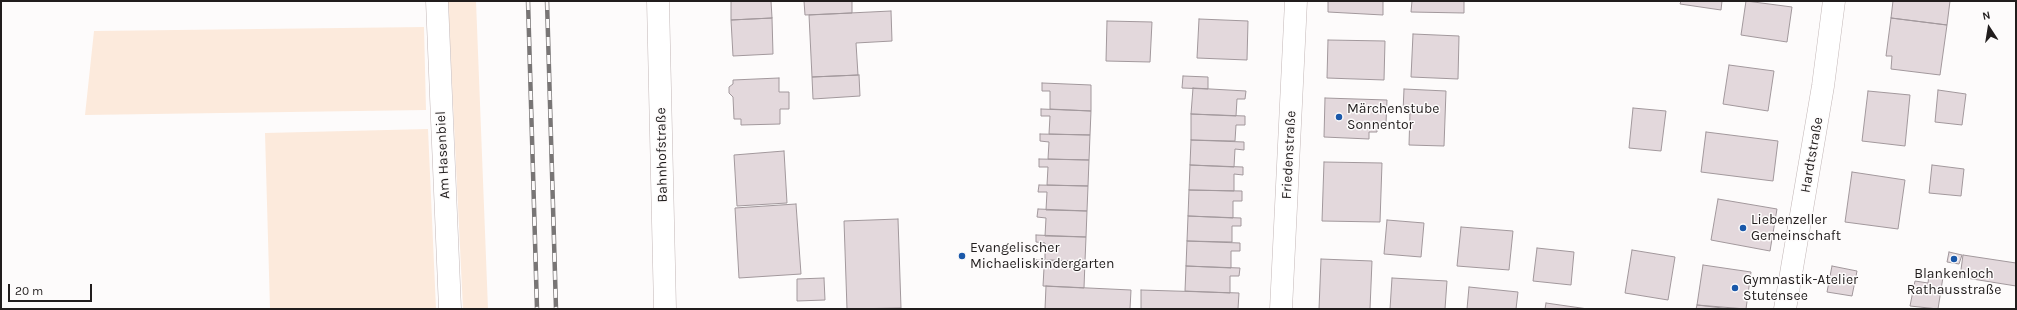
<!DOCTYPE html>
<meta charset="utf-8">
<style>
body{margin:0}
#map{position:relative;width:2017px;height:310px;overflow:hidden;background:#fdfbfb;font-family:Karla,sans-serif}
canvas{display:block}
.frame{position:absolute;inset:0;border:2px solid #211d1d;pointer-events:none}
.north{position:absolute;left:1969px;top:8px;width:40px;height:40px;-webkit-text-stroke:3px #fdfbfb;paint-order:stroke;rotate:348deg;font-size:11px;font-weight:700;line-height:16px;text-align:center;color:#211d1d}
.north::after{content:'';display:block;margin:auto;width:14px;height:18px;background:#211d1d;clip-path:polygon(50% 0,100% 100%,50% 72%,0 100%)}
.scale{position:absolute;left:8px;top:284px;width:84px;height:18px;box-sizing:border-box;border:2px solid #211d1d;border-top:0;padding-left:5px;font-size:12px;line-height:14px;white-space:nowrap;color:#211d1d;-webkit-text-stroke:3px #fdfbfb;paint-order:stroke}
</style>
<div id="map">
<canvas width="2017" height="310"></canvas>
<div class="frame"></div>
<div class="north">N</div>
<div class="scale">20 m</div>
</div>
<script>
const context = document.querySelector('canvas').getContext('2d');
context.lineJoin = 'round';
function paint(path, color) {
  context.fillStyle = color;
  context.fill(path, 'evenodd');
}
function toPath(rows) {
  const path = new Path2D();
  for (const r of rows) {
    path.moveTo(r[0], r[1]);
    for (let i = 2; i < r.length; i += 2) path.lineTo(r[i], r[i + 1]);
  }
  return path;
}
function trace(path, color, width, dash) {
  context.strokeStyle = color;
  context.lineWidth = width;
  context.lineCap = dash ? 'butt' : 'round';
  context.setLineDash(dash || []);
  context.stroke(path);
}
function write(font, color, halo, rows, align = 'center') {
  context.font = font + ' Karla,sans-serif';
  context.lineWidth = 3;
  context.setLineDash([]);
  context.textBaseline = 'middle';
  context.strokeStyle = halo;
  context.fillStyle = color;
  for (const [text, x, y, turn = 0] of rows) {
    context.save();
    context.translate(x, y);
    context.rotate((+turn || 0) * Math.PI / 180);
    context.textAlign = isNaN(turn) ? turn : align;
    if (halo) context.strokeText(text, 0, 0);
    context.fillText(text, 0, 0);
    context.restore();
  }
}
const green = toPath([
 [448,1,476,1,488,309,463,309],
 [424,27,426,110,85,115,94,31],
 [428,129,436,309,270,309,265,133]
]);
const building = toPath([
 [731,1,771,1,772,18,731,20,731,1],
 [804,1,852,1,852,13,805,15,804,1],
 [1328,1,1383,1,1383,15,1328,12,1328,1],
 [1412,1,1464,1,1464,13,1411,12,1412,1],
 [1681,1,1722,1,1721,10,1680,4,1681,1],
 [1746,1,1792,7,1787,42,1741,35,1746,1],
 [1893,1,1950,1,1947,25,1891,18,1893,1],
 [891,11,892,41,856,43,858,75,812,77,809,15,891,11],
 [772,18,773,54,733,56,731,20,772,18],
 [1891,18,1947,25,1940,75,1891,69,1892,56,1886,56,1891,18],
 [1199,19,1248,21,1247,60,1197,58,1199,19],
 [1107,21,1152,22,1150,62,1106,61,1107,21],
 [1413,34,1459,36,1458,79,1411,77,1413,34],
 [1328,40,1385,41,1384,80,1327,78,1328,40],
 [1729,65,1774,71,1768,111,1723,104,1729,65],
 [859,75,860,96,813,99,812,77,859,75],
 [1183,76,1208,77,1208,89,1182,88,1183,76],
 [779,78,779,92,789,92,789,109,780,109,780,124,741,125,741,119,734,119,733,97,729,93,729,87,733,84,733,80,779,78],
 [1042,83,1091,85,1091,111,1050,109,1050,91,1042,91,1042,83],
 [1193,88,1246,91,1245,99,1237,99,1236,116,1191,114,1193,88],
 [1404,89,1446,91,1444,146,1409,145,1410,112,1403,112,1404,89],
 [1938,90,1966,94,1962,125,1935,122,1938,90],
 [1868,91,1910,95,1905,146,1862,141,1868,91],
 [1325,98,1387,100,1386,123,1377,123,1377,132,1369,132,1369,139,1324,137,1325,98],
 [1633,108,1666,111,1661,151,1629,148,1633,108],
 [1041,109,1091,111,1090,135,1049,134,1050,116,1041,116,1041,109],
 [1191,114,1245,116,1245,125,1236,125,1235,141,1191,140,1191,114],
 [1706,132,1778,141,1773,181,1701,172,1706,132],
 [1040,134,1090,135,1089,160,1048,159,1049,142,1040,141,1040,134],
 [1191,140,1244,142,1244,150,1235,149,1234,167,1190,165,1191,140],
 [784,151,787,203,737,206,734,155,784,151],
 [1039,159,1089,160,1088,186,1047,185,1048,167,1039,167,1039,159],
 [1324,162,1382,163,1380,222,1322,221,1324,162],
 [1190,165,1243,167,1243,175,1234,174,1234,191,1189,190,1190,165],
 [1932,165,1964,169,1961,196,1929,193,1932,165],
 [1852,172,1905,180,1898,229,1845,222,1852,172],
 [1039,185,1088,186,1087,211,1046,210,1047,192,1038,192,1039,185],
 [1189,190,1242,191,1242,201,1233,201,1233,218,1188,216,1189,190],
 [1718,199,1777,209,1770,251,1711,240,1718,199],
 [796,204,801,274,739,278,735,208,796,204],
 [1038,209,1087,211,1086,237,1045,236,1046,218,1037,217,1038,209],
 [1188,216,1241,218,1241,226,1232,226,1232,242,1187,241,1188,216],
 [898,219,901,308,847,309,844,221,898,219],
 [1387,220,1424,223,1421,257,1384,254,1387,220],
 [1461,227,1513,231,1509,270,1457,266,1461,227],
 [1036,235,1086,237,1085,261,1045,260,1045,243,1036,242,1036,235],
 [1187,241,1240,243,1240,251,1231,251,1231,268,1186,266,1187,241],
 [1537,248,1574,252,1571,285,1533,281,1537,248],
 [1632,250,1675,257,1668,300,1625,293,1632,250],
 [1949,252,1962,255,1959,264,1947,262,1949,252],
 [1963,255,2016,263,2016,286,1960,277,1963,255],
 [1321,259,1372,261,1370,309,1319,309,1321,259],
 [1036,260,1085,261,1084,288,1043,286,1044,268,1035,267,1036,260],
 [1703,265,1751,272,1746,309,1697,305,1703,265],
 [1186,266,1240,268,1239,276,1230,276,1230,293,1185,291,1186,266],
 [1832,266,1857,271,1852,296,1827,292,1832,266],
 [1929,275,1943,277,1938,309,1910,306,1915,281,1928,283,1929,275],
 [824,278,825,300,797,301,797,279,824,278],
 [1392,278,1447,281,1445,309,1390,309,1392,278],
 [1046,286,1131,290,1130,309,1045,309,1046,286],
 [1469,287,1518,292,1516,309,1467,309,1469,287],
 [1141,290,1239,293,1238,309,1141,309,1141,290],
 [1546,303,1588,309,1545,309,1546,303],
 [1697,305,1731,309,1696,309,1697,305]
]);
const minor = toPath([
 [437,1,450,309],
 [658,1,665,309],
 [1281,309,1296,1],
 [1785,309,1823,86,1834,1]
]);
const rail = toPath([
 [528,1,537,309],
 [547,1,556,309]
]);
const markers = [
 [1339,117,4,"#1a58a9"],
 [1743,228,4,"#1a58a9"],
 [962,256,4,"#1a58a9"],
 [1954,259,4,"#1a58a9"],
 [1735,288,4,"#1a58a9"]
];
const poiNames = [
 ["Märchenstube",1347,109],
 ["Sonnentor",1347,125],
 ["Liebenzeller",1751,220],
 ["Gemeinschaft",1751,236],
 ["Evangelischer",970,248],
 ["Michaeliskindergarten",970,264],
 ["Blankenloch",1954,274,"center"],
 ["Rathausstraße",1954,290,"center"],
 ["Gymnastik-Atelier",1743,280],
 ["Stutensee",1743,296]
];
const streetNames = [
 ["Am Hasenbiel",443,155,-93],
 ["Bahnhofstraße",662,155,-91],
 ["Friedenstraße",1289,155,-87],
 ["Hardtstraße",1812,155,-80]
];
paint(green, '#fceadc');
paint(building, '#e3d8dc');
trace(building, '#a2989c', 1);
trace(minor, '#c3b7b7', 23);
trace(minor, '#fff', 22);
trace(rail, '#787575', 4.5);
trace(rail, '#fdfbfb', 3, [9]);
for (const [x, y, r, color] of markers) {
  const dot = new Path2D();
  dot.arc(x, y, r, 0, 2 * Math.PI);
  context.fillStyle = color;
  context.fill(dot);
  trace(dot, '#fdfbfb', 1.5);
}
write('14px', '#211d1d', '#fdfbfb', poiNames, 'left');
write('14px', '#211d1d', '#fdfbfb', streetNames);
</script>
